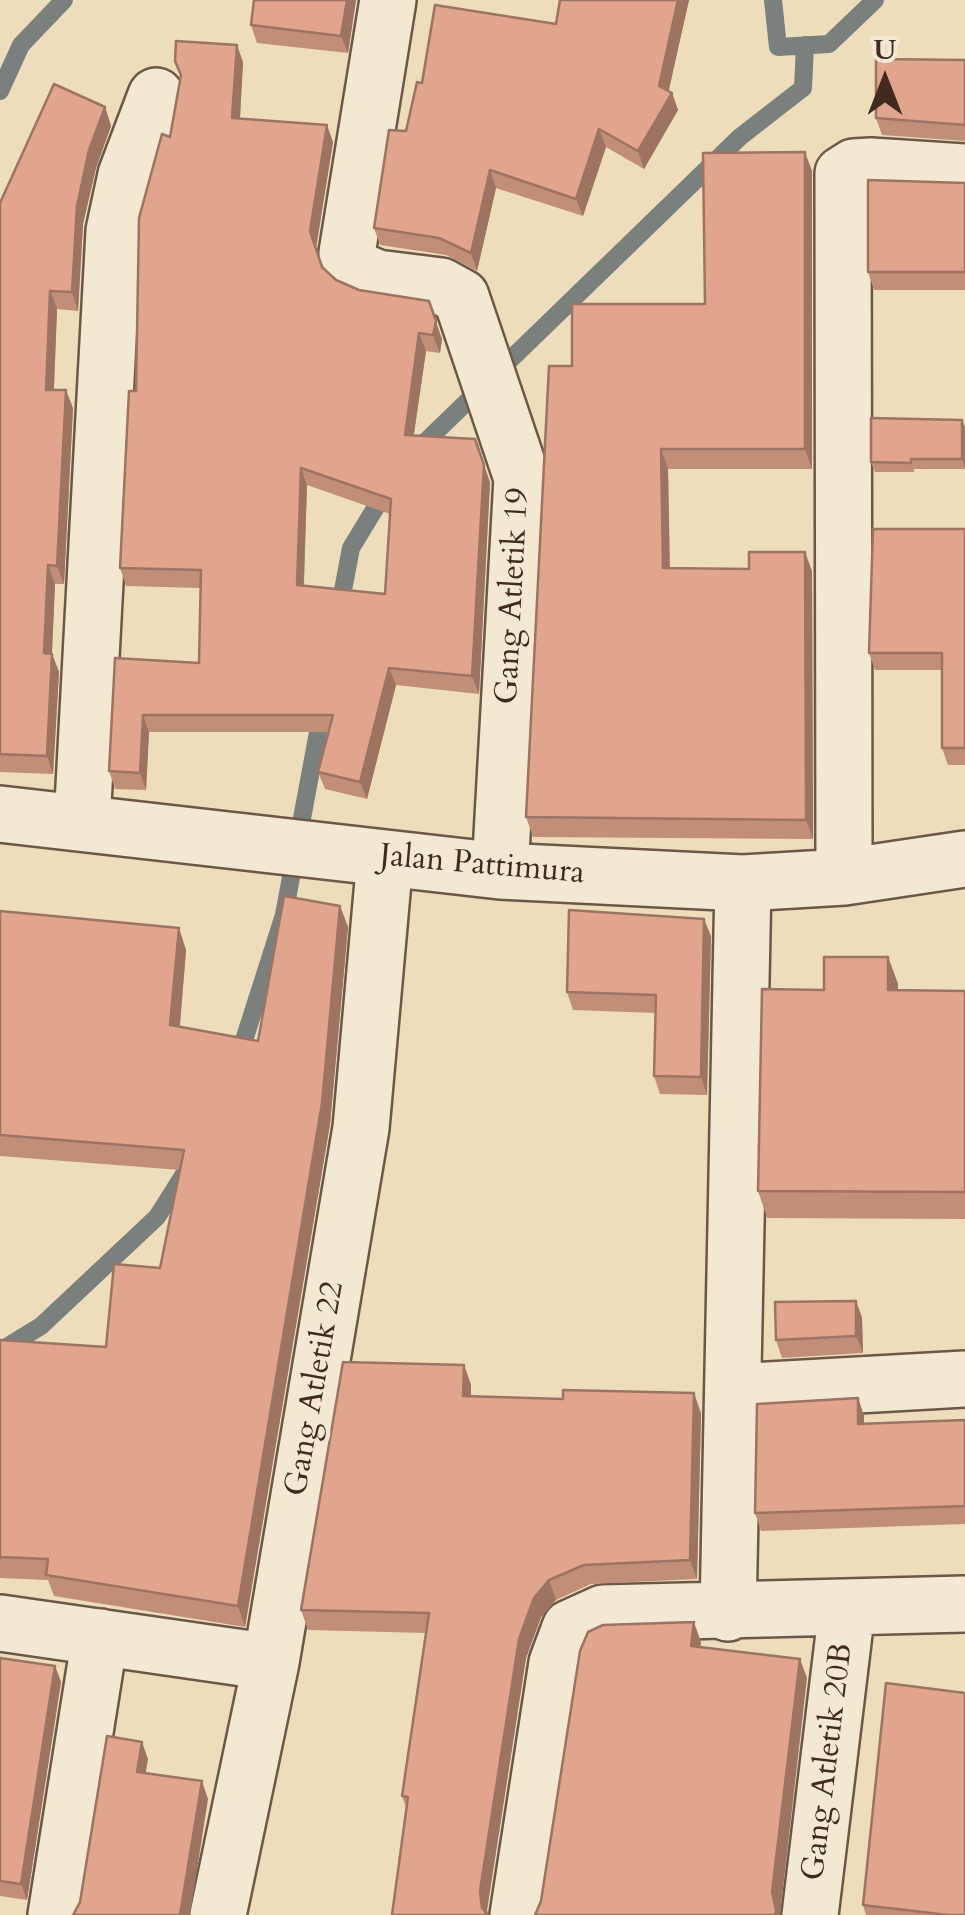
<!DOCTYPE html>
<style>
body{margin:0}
#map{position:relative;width:965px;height:1915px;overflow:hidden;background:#edddbb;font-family:Cardo,serif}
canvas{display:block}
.north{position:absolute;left:835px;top:30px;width:100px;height:100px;-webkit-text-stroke:8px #f3e9d3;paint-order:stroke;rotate:0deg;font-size:28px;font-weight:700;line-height:40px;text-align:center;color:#412b1f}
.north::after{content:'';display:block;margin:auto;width:35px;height:45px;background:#412b1f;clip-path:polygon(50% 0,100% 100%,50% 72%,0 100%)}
</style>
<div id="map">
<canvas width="965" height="1915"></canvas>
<div class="north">U</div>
</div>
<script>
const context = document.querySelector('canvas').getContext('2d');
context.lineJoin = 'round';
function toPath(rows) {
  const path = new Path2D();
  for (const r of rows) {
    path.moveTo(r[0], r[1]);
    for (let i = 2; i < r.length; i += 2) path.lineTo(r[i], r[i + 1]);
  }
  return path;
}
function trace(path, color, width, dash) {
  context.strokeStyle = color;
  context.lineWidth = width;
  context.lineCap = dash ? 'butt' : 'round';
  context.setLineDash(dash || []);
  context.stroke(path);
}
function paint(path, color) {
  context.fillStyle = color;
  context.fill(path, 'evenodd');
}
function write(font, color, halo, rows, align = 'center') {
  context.font = font + ' Cardo,serif';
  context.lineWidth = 9;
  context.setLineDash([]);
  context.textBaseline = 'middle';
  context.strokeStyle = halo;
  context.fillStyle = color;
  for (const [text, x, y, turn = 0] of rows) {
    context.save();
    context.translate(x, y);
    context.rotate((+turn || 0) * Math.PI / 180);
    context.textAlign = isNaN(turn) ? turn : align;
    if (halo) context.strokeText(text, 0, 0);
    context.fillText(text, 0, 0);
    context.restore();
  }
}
const stream = toPath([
 [773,0,778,47,829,44,875,0],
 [0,91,21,45,64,0],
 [415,452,740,137,803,88,805,45],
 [339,611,351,548,387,489],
 [238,1059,284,915,322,711],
 [0,1351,41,1326,157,1217,188,1168]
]);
const minor = toPath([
 [388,0,347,253,356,269,377,278,441,286,461,297,522,478,500,871],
 [0,814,500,871,743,883,844,877,965,859],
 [82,823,114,231,126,175,156,96],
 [844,877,843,174,854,167,871,166,965,172],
 [733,1392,965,1379],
 [728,1613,743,883],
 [0,1623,271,1662],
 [56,1915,100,1637],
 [218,1915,271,1662,361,1128,385,859],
 [518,1915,557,1663,570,1628,603,1613,965,1604],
 [810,1915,847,1609]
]);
const wall = toPath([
 [356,0,348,53,257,43,251,25],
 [560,0,689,0,668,91,672,93,678,110,644,169,606,147,583,216,496,188,477,271,446,255,380,245,374,228,422,83,556,24],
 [965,60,965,141,882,135,876,118],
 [243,62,240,118,333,142,316,248,323,267,336,280,442,339,440,353,426,351,414,435,490,482,479,694,396,685,367,799,325,789,318,772,328,732,149,732,146,790,115,789,109,771,115,658,199,663,200,588,126,586,120,568,136,391],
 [307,485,390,514,385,594,304,586],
 [105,107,111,126,96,168,83,224,78,311,57,309,54,390,73,408,64,584,55,584,52,654,59,672,53,774,0,772,0,203],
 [812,171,812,469,668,469,670,568,812,571,813,839,533,837,526,817,572,366,705,304],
 [965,183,965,290,874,290,868,272],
 [962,420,965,427,965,469,914,469,914,472,875,472,871,462],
 [965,529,965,765,948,765,942,748,942,670,875,670,869,653],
 [340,906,348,927,330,1124,245,1627,54,1596,48,1580,0,1578,0,1340,106,1347,160,1268,180,1170,0,1156,0,911,186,950,180,1026,258,1041],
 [711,936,707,1095,660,1094,654,1076,656,1013,573,1010,567,992],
 [888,957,898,984,898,990,965,991,965,1219,767,1218,758,1191,824,990],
 [856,1301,862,1318,863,1353,782,1358,776,1340],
 [464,1365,471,1385,471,1396,701,1413,697,1579,591,1584,556,1600,541,1617,526,1658,487,1910,488,1915,407,1810,402,1796,426,1633,308,1630,301,1610],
 [858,1398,864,1416,864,1424,965,1420,965,1524,761,1531,755,1513],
 [0,1658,55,1666,61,1682,27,1900,0,1896],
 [863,1905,965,1915,866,1915]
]);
const shadedWall = toPath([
 [347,0,356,0,348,53,341,36],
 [678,0,689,0,666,103,672,93,678,110,644,169,638,151,659,86],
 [237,45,243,62,239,135,232,118],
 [105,107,111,126,96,168,83,224,78,311,72,292,77,206,89,150],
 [327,125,333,142,316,248,310,231],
 [599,129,606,147,583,216,576,199],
 [805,152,812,171,812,469,805,449],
 [490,170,496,188,477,271,471,253],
 [50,291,57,309,53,408,46,390],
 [435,319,442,339,440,353,433,335],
 [419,333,426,351,411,452,405,435],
 [66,390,73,408,64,584,57,566],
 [962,420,965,427,965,468,962,459],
 [475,439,490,482,479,694,472,676],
 [661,449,668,469,670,587,663,568],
 [301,468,307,485,303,602,297,585],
 [805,552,812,571,813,839,806,820],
 [48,565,55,584,51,672,44,653],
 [52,654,59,672,53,774,47,756],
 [389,668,396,685,367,799,360,782],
 [143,715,149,732,146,790,140,773],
 [340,906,348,927,330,1124,245,1627,238,1606],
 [704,919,711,936,707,1095,701,1077],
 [179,928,186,950,178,1046,170,1025],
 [888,957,898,984,898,1016,888,990],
 [856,1301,862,1318,863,1353,856,1336],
 [464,1365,471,1385,471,1415,463,1396],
 [694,1393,701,1413,697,1579,690,1560],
 [858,1398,864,1416,864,1442,858,1424],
 [549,1580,556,1600,541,1617,526,1658,487,1910,488,1915,482,1908,480,1891,519,1639,534,1598],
 [694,1622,701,1642,698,1665,691,1646],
 [800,1659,807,1678,780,1915,775,1915,772,1892],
 [55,1666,61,1682,27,1900,21,1884],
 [142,1742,148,1759,143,1790,137,1772],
 [202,1781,208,1799,190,1915,180,1915]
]);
const building = toPath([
 [254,0,347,0,341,36,251,25,254,0],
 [560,0,678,0,659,86,672,93,638,151,599,129,576,199,490,170,471,253,439,238,374,228,389,130,406,131,417,82,422,83,435,5,556,24,560,0],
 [176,41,237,45,232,118,327,125,310,231,322,267,336,280,359,290,429,301,436,321,433,335,419,333,405,435,475,439,484,465,472,676,389,668,360,782,318,772,333,715,143,715,140,773,109,771,115,658,199,663,201,570,120,568,129,391,136,391,139,218,162,134,170,137,181,75,175,61,176,41],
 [301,468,391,499,385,594,297,585,301,468],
 [876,59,965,60,965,125,876,118,876,59],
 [54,84,105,107,89,150,77,206,72,292,50,291,46,390,66,390,57,566,48,565,44,653,52,654,47,756,0,754,0,203,54,84],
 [805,152,805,449,661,449,663,568,749,569,749,552,805,552,806,820,526,817,549,366,572,366,572,304,705,304,703,153,805,152],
 [868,180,965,183,965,272,868,272,868,180],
 [871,418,962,420,962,459,911,459,911,463,871,462,871,418],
 [873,529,965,529,965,748,942,748,942,653,869,653,873,529],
 [284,896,340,906,322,1103,238,1606,46,1575,48,1559,0,1557,0,1340,106,1347,114,1264,160,1268,184,1150,0,1135,0,911,179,928,170,1025,258,1041,284,896],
 [569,910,704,919,701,1077,654,1076,656,995,567,992,569,910],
 [824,957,888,957,888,990,965,991,965,1192,758,1191,762,989,824,990,824,957],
 [856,1301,856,1336,776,1340,775,1302,856,1301],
 [343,1362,464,1365,463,1396,563,1399,563,1390,694,1393,690,1560,584,1565,549,1580,534,1598,519,1639,480,1891,482,1908,488,1915,392,1915,408,1797,402,1796,429,1613,301,1610,343,1362],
 [858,1398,858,1424,965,1420,965,1506,755,1513,757,1404,858,1398],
 [694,1622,691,1646,800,1659,772,1892,776,1910,775,1915,535,1915,541,1901,580,1651,588,1632,603,1625,694,1622],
 [0,1658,55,1666,21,1884,0,1881,0,1658],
 [886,1683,965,1693,965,1915,948,1915,863,1905,886,1683],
 [107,1736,142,1742,137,1772,202,1781,180,1915,73,1915,80,1902,107,1736]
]);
const streetNames = [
 ["Gang Atletik 19",514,596,-87],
 ["Jalan Pattimura",482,866,5],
 ["Gang Atletik 22",316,1389,-80],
 ["Gang Atletik 20B",829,1762,-83]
];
trace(stream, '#7a807d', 18);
trace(minor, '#6c5846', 60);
trace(minor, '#f3e9d3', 55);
paint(wall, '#c18e78');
paint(shadedWall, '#9d7462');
paint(building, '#e0a58c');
trace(building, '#9d7462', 2.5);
write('32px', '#412b1f', '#f3e9d3', streetNames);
</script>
